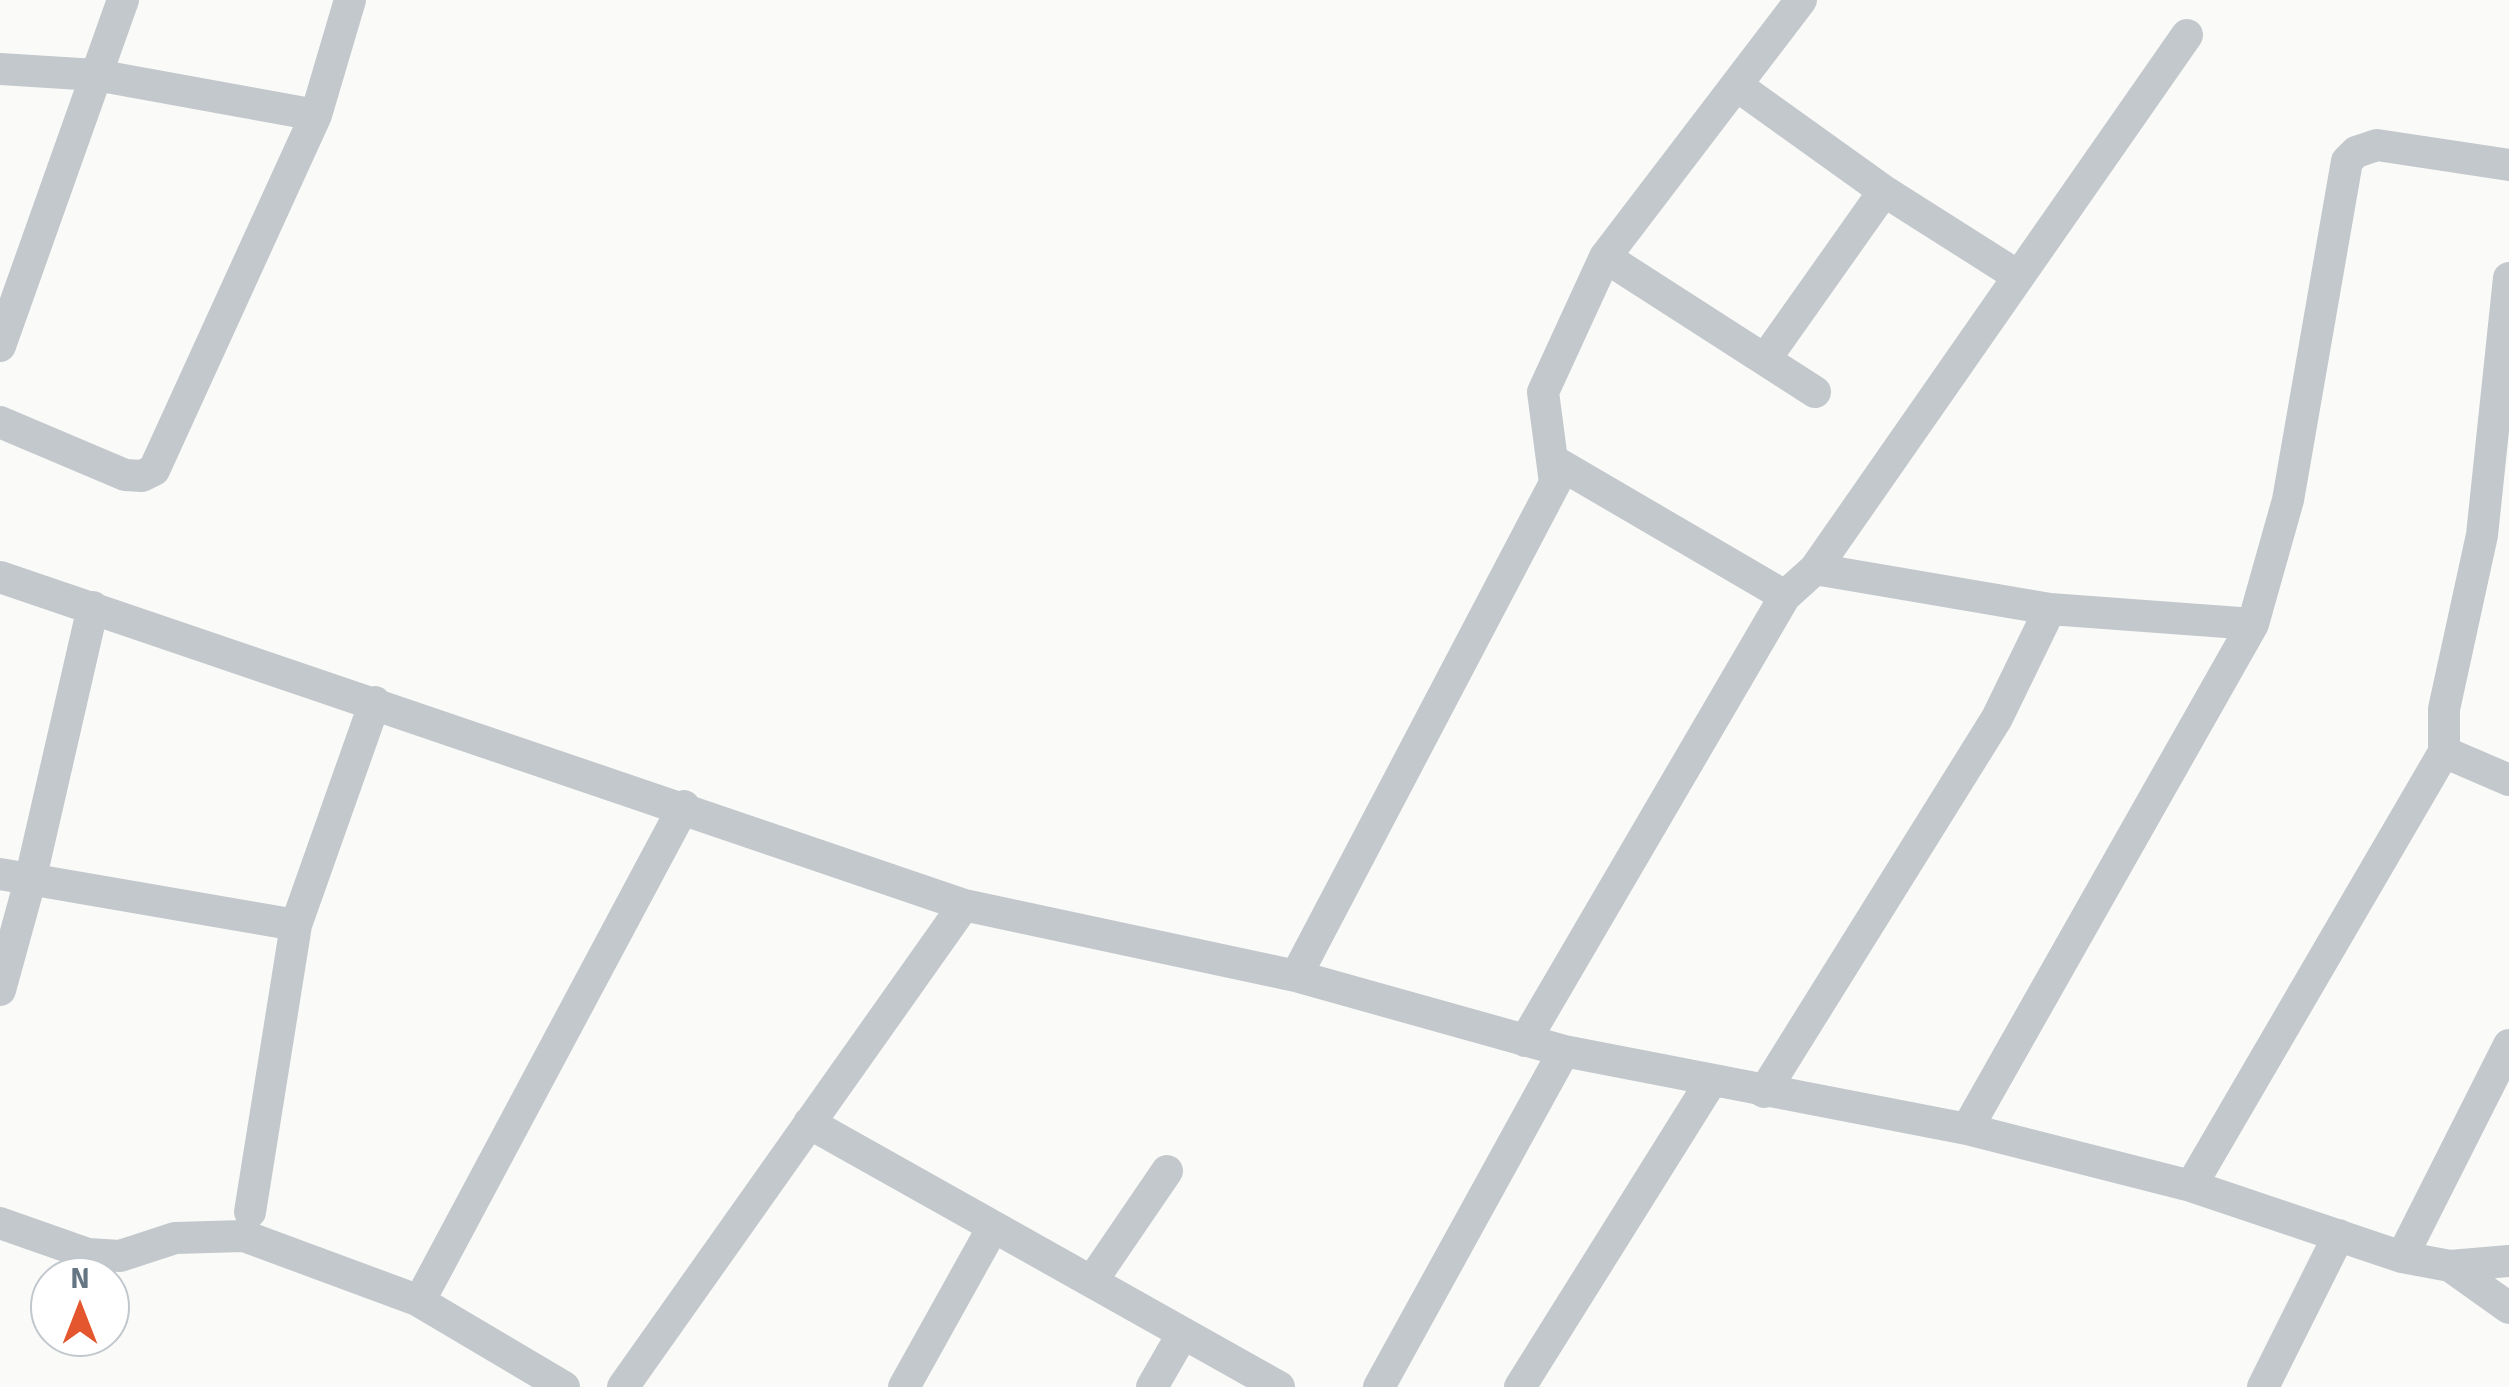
<!DOCTYPE html>
<style>
body{margin:0}
#map{position:relative;width:2509px;height:1387px;overflow:hidden;background:#fafaf8;font-family:Signika,sans-serif}
canvas{display:block}
.north{position:absolute;left:30px;top:1257px;width:100px;height:100px;box-sizing:border-box;background:#fff;border:2px solid #c1c8cd;border-radius:50%;rotate:0deg;font-size:28px;font-weight:700;line-height:40px;text-align:center;color:#657683}
.north::after{content:'';display:block;margin:auto;width:35px;height:45px;background:#e4572e;clip-path:polygon(50% 0,100% 100%,50% 72%,0 100%)}
</style>
<div id="map">
<canvas width="2509" height="1387"></canvas>
<div class="north">N</div>
</div>
<script>
const context = document.querySelector('canvas').getContext('2d');
context.lineJoin = 'round';
function toPath(rows) {
  const path = new Path2D();
  for (const r of rows) {
    path.moveTo(r[0], r[1]);
    for (let i = 2; i < r.length; i += 2) path.lineTo(r[i], r[i + 1]);
  }
  return path;
}
function trace(path, color, width, dash) {
  context.strokeStyle = color;
  context.lineWidth = width;
  context.lineCap = dash ? 'butt' : 'round';
  context.setLineDash(dash || []);
  context.stroke(path);
}
const street = toPath([
 [0,69,96,75,316,115],
 [1736,85,1884,191,2018,276],
 [1605,257,1815,392],
 [0,346,123,0],
 [1766,358,1884,191],
 [0,422,125,475,142,476,154,470,316,115,350,0],
 [1554,461,1785,596],
 [1815,569,2050,609,2253,624],
 [0,577,964,905,1296,976,1564,1051,1967,1129,2191,1186,2402,1257,2450,1266,2509,1261],
 [2444,752,2509,780],
 [0,874,296,925],
 [1296,976,1555,483,1543,392,1605,257,1801,0],
 [0,990,30,881,93,607],
 [1525,1041,1785,596,1815,569,2187,35],
 [1764,1092,1997,718,2050,609],
 [809,1123,1279,1387],
 [1967,1129,2253,624,2288,500,2347,161,2356,152,2377,145,2509,165],
 [2191,1186,2444,752,2444,709,2482,535,2509,278],
 [250,1212,296,925,375,702],
 [0,1223,88,1254,120,1256,175,1238,244,1236,417,1300,564,1387],
 [2402,1257,2509,1045],
 [2450,1266,2509,1308],
 [1092,1281,1167,1171],
 [427,1287,684,806],
 [623,1387,964,905],
 [904,1387,992,1229],
 [1152,1387,1183,1333],
 [1379,1387,1564,1051],
 [1520,1387,1712,1080],
 [2263,1387,2339,1235]
]);
trace(street, '#c3c8cc', 32);
</script>
